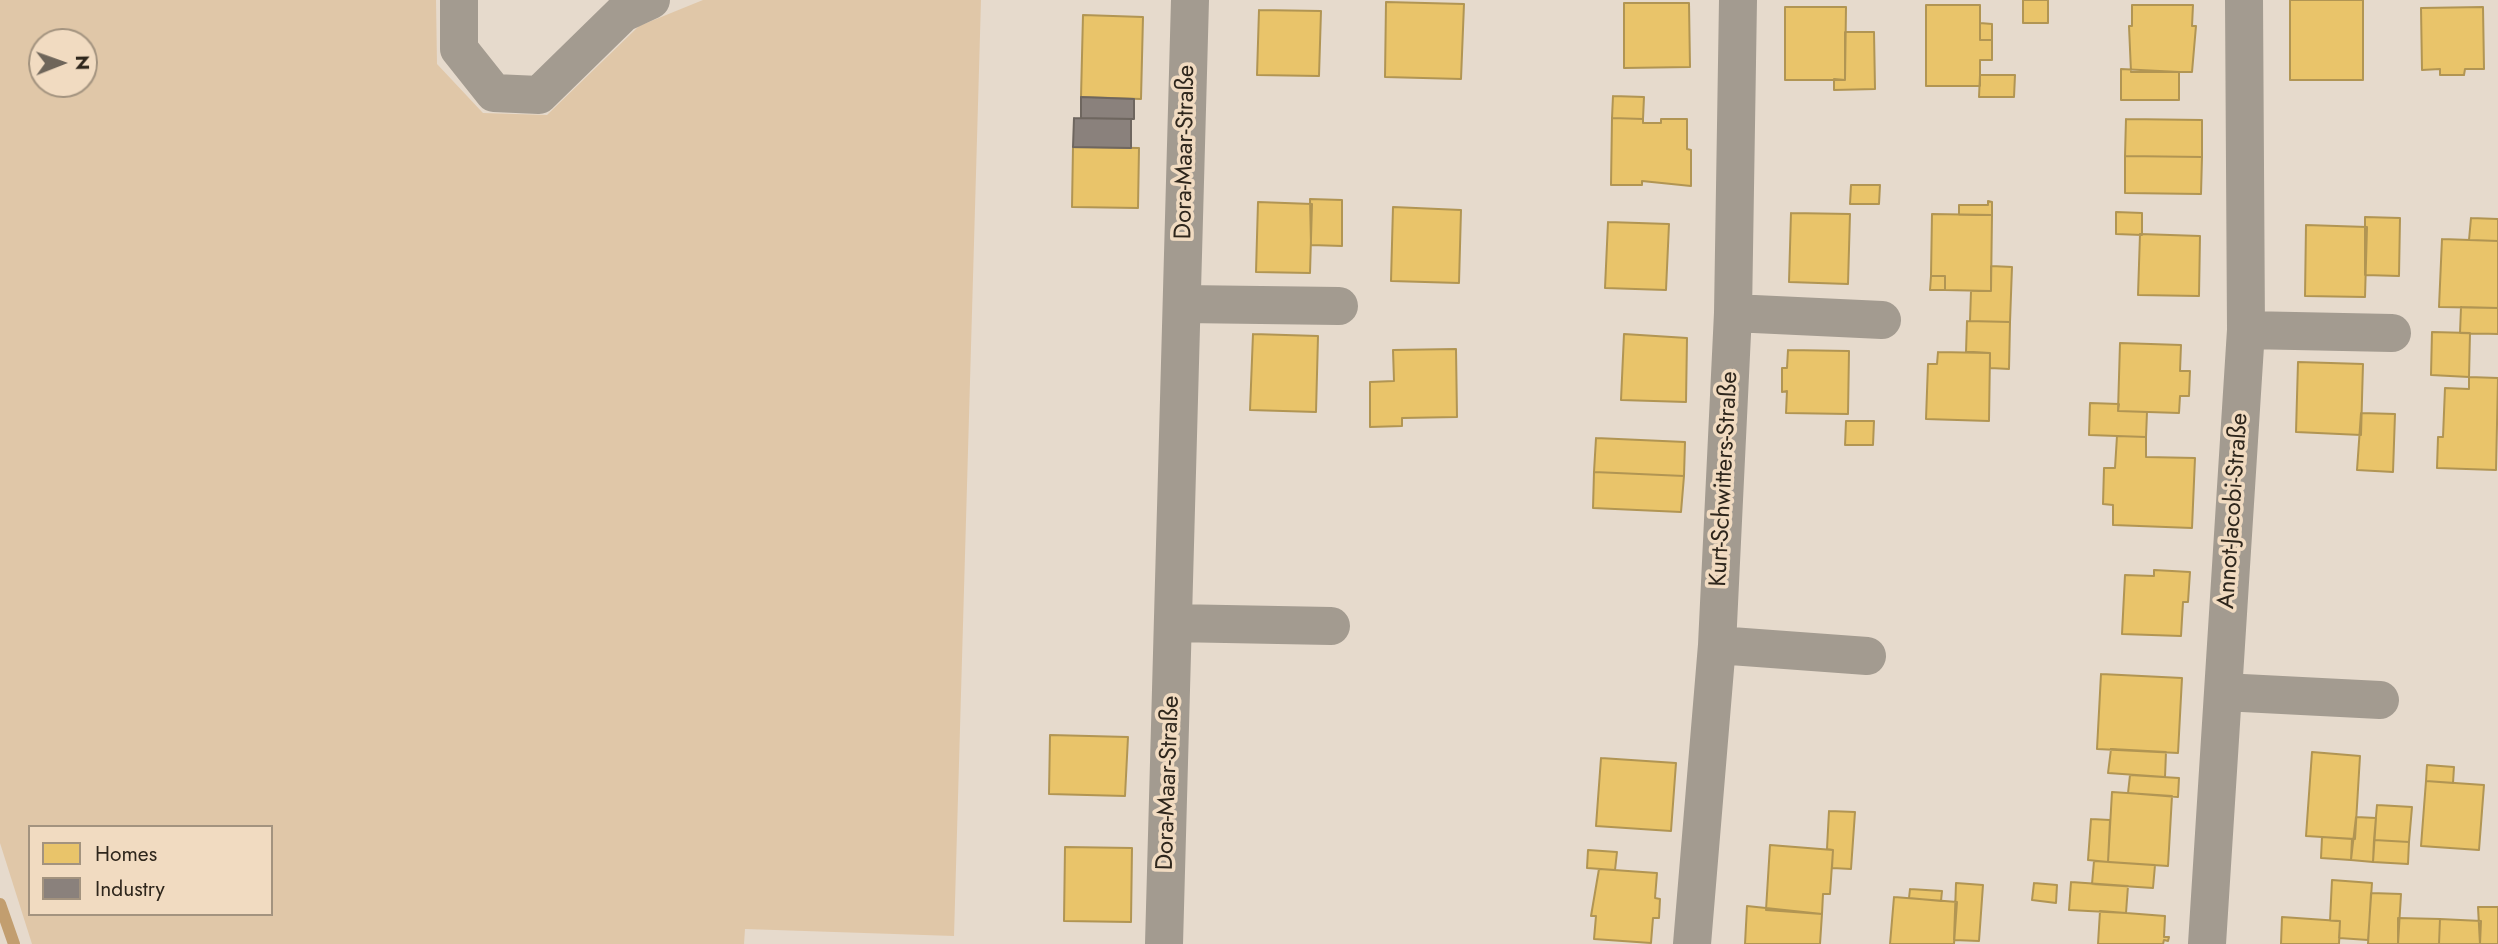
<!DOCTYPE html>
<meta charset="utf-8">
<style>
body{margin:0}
#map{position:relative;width:2498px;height:944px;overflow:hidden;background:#e6dacc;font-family:Jost,sans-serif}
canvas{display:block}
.legend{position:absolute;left:28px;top:825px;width:245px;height:91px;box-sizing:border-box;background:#f1dbc1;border:2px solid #a3937f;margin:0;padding:9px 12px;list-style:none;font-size:21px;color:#2e261c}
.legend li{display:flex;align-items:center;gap:14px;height:35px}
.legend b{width:35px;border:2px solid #a3937f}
.north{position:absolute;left:28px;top:28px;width:70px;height:70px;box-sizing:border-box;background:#f1dbc1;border:2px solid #a3937f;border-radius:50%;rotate:89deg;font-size:19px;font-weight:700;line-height:28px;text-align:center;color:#2e261c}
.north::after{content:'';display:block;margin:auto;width:24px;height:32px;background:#6e655a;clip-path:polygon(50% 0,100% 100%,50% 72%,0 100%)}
</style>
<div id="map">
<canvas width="2498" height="944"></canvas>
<ul class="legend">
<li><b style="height:19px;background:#e9c46a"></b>Homes</li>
<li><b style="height:19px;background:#8a817c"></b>Industry</li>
</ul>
<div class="north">N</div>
</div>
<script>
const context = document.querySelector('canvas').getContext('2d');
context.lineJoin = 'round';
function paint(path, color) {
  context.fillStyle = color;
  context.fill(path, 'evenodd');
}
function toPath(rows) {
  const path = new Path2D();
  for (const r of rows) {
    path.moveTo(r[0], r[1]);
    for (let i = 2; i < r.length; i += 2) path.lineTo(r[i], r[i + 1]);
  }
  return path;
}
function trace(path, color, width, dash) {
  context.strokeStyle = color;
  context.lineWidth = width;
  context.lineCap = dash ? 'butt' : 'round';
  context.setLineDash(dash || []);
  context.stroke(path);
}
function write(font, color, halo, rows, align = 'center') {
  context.font = font + ' Jost,sans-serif';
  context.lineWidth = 7;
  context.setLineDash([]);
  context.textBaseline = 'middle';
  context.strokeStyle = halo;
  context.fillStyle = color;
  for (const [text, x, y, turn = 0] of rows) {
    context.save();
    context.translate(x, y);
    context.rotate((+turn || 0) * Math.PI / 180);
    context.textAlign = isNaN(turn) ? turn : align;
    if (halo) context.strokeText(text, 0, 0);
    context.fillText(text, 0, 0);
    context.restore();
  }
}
const green = toPath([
 [0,0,436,0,437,64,483,113,547,115,639,26,703,0,981,0,954,936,745,929,744,944,32,944,0,843],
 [42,42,84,42,84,84,42,84],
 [30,827,271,827,271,914,30,914]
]);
const homes = toPath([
 [2023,0,2048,0,2048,23,2023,23,2023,0],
 [2290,0,2363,0,2363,80,2290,80,2290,0],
 [1386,2,1464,4,1461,79,1385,77,1386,2],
 [1624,3,1689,3,1690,67,1624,68,1624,3],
 [1926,5,1980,5,1980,40,1992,40,1992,60,1980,60,1980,86,1926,86,1926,5],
 [2132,5,2193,5,2192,26,2196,26,2192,72,2131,72,2129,26,2132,26,2132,5],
 [1785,7,1846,7,1845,80,1785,80,1785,7],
 [2483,7,2484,69,2465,69,2464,75,2440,75,2440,69,2422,70,2421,8,2483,7],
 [1259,10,1321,11,1319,76,1257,75,1259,10],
 [1083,15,1143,17,1141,99,1081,97,1083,15],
 [1980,23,1992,24,1992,40,1980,40,1980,23],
 [1845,32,1874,32,1875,89,1834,90,1834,79,1845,80,1845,32],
 [2121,69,2179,72,2179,100,2121,100,2121,69],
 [1980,75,2015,75,2014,97,1979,97,1980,75],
 [1613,96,1644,97,1643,119,1612,118,1613,96],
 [1612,118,1643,119,1643,123,1661,123,1661,119,1687,119,1687,149,1691,150,1691,186,1642,181,1642,185,1611,185,1612,118],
 [2126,119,2202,120,2202,157,2125,156,2126,119],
 [1073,147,1139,148,1138,208,1072,207,1073,147],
 [2125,156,2202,157,2201,194,2125,193,2125,156],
 [1851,185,1880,185,1879,204,1850,204,1851,185],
 [1310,199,1342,200,1342,246,1311,245,1310,199],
 [1988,201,1992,202,1992,215,1959,215,1959,205,1988,205,1988,201],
 [1258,202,1312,204,1310,273,1256,272,1258,202],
 [1393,207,1461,210,1459,283,1391,281,1393,207],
 [2116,212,2142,213,2142,235,2116,234,2116,212],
 [1791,213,1850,214,1848,284,1789,282,1791,213],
 [1932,214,1992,215,1991,291,1945,290,1945,276,1931,276,1932,214],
 [2365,217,2400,218,2399,276,2365,275,2365,217],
 [2471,218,2498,219,2498,241,2469,240,2471,218],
 [1608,222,1669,224,1666,290,1605,288,1608,222],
 [2306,225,2367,227,2365,297,2305,296,2306,225],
 [2140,234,2200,236,2199,296,2138,295,2140,234],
 [2442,239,2498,241,2498,308,2439,307,2442,239],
 [1991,266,2012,267,2010,322,1970,321,1971,291,1991,291,1991,266],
 [1931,276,1945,276,1945,290,1930,290,1931,276],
 [2461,307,2498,308,2498,334,2460,333,2461,307],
 [1967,321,2010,322,2009,369,1990,368,1990,353,1966,352,1967,321],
 [2432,332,2470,333,2469,377,2431,375,2432,332],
 [1253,334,1318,336,1316,412,1250,410,1253,334],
 [1624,334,1687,338,1686,402,1621,400,1624,334],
 [2120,343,2181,345,2180,371,2190,371,2189,396,2180,396,2179,413,2118,411,2120,343],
 [1456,349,1457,417,1402,418,1402,426,1370,427,1370,382,1394,381,1393,350,1456,349],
 [1788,350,1849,351,1848,414,1786,413,1787,391,1782,392,1782,368,1787,368,1788,350],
 [1938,352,1990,353,1989,421,1926,419,1928,364,1937,364,1938,352],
 [2298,362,2363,364,2361,435,2296,432,2298,362],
 [2469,377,2498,378,2496,470,2437,468,2438,437,2443,437,2445,388,2469,389,2469,377],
 [2090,403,2119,404,2118,411,2147,412,2146,437,2089,435,2090,403],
 [2361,413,2395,414,2393,472,2357,470,2361,413],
 [1846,421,1874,421,1873,445,1845,445,1846,421],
 [2117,436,2146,437,2146,457,2195,458,2192,528,2113,525,2113,505,2103,504,2104,468,2115,468,2117,436],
 [1596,438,1685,442,1684,476,1594,472,1596,438],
 [1594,472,1684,476,1681,512,1593,508,1594,472],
 [2154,570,2190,572,2188,602,2183,602,2181,636,2122,634,2125,575,2154,576,2154,570],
 [2101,674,2182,678,2178,753,2097,749,2101,674],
 [1050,735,1128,737,1125,796,1049,794,1050,735],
 [2111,749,2166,752,2165,777,2108,773,2111,749],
 [2312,752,2360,756,2355,839,2306,836,2312,752],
 [1601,758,1676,763,1671,831,1596,826,1601,758],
 [2427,765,2454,767,2453,783,2426,781,2427,765],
 [2130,775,2179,778,2178,797,2128,793,2130,775],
 [2426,781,2484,785,2479,850,2421,846,2426,781],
 [2112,792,2172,796,2168,866,2108,862,2112,792],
 [2377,805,2412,807,2409,842,2374,840,2377,805],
 [1829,811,1855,812,1851,869,1832,868,1833,850,1827,849,1829,811],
 [2356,817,2376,818,2373,862,2351,860,2356,817],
 [2091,819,2110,820,2108,862,2088,860,2091,819],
 [2322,837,2352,839,2351,860,2321,858,2322,837],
 [2374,840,2409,842,2408,864,2373,862,2374,840],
 [1770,845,1833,850,1830,894,1823,894,1822,914,1766,910,1770,845],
 [1065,847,1132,848,1131,922,1064,921,1065,847],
 [1588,850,1617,852,1615,870,1587,868,1588,850],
 [2094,861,2155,865,2153,888,2092,884,2094,861],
 [1599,869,1657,873,1655,898,1660,899,1659,918,1653,918,1651,943,1594,939,1596,916,1591,916,1599,869],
 [2332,880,2372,883,2368,940,2339,938,2340,921,2330,921,2332,880],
 [2071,882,2128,886,2126,913,2069,910,2071,882],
 [1956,883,1983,885,1979,941,1954,940,1956,883],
 [2034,883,2057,885,2056,903,2032,900,2034,883],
 [1910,889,1942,891,1941,901,1909,898,1910,889],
 [2371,893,2401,894,2398,944,2368,944,2371,893],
 [1894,897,1957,902,1954,944,1890,944,1894,897],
 [1747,906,1822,914,1820,944,1745,944,1747,906],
 [2478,907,2498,907,2498,944,2480,944,2478,907],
 [2100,911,2165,916,2164,937,2169,937,2168,941,2164,940,2163,944,2098,944,2100,911],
 [2282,917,2340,921,2339,944,2281,944,2282,917],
 [2398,918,2440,919,2439,944,2398,944,2398,918],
 [2440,919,2481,921,2480,944,2439,944,2440,919]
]);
const industry = toPath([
 [1081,97,1134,99,1134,119,1081,118,1081,97],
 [1074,118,1131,119,1131,148,1073,147,1074,118]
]);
const stream = toPath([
 [0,904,14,944]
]);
const minor = toPath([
 [459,0,459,49,494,93,539,95,623,13,651,0],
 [1183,304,1339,306],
 [1733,313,1882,320],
 [2246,330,2392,333],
 [1173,623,1331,626],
 [1717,645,1867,656],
 [2223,692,2380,700],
 [1164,944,1190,0],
 [1692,944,1717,645,1733,313,1738,0],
 [2207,944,2246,330,2244,0]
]);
const streetNames = [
 ["Dora-Maar-Straße",1186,152,-89],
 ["Kurt-Schwitters-Straße",1725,479,-87],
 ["Annot-Jacobi-Straße",2234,511,-86],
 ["Dora-Maar-Straße",1169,783,-88]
];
paint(green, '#e0c7a8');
paint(homes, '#e9c46a');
trace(homes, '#b19553', 2);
paint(industry, '#8a817c');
trace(industry, '#6e665f', 2);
trace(stream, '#c29e6f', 12);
trace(minor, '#a39b90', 38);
write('24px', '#2e261c', '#f1dbc1', streetNames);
</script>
